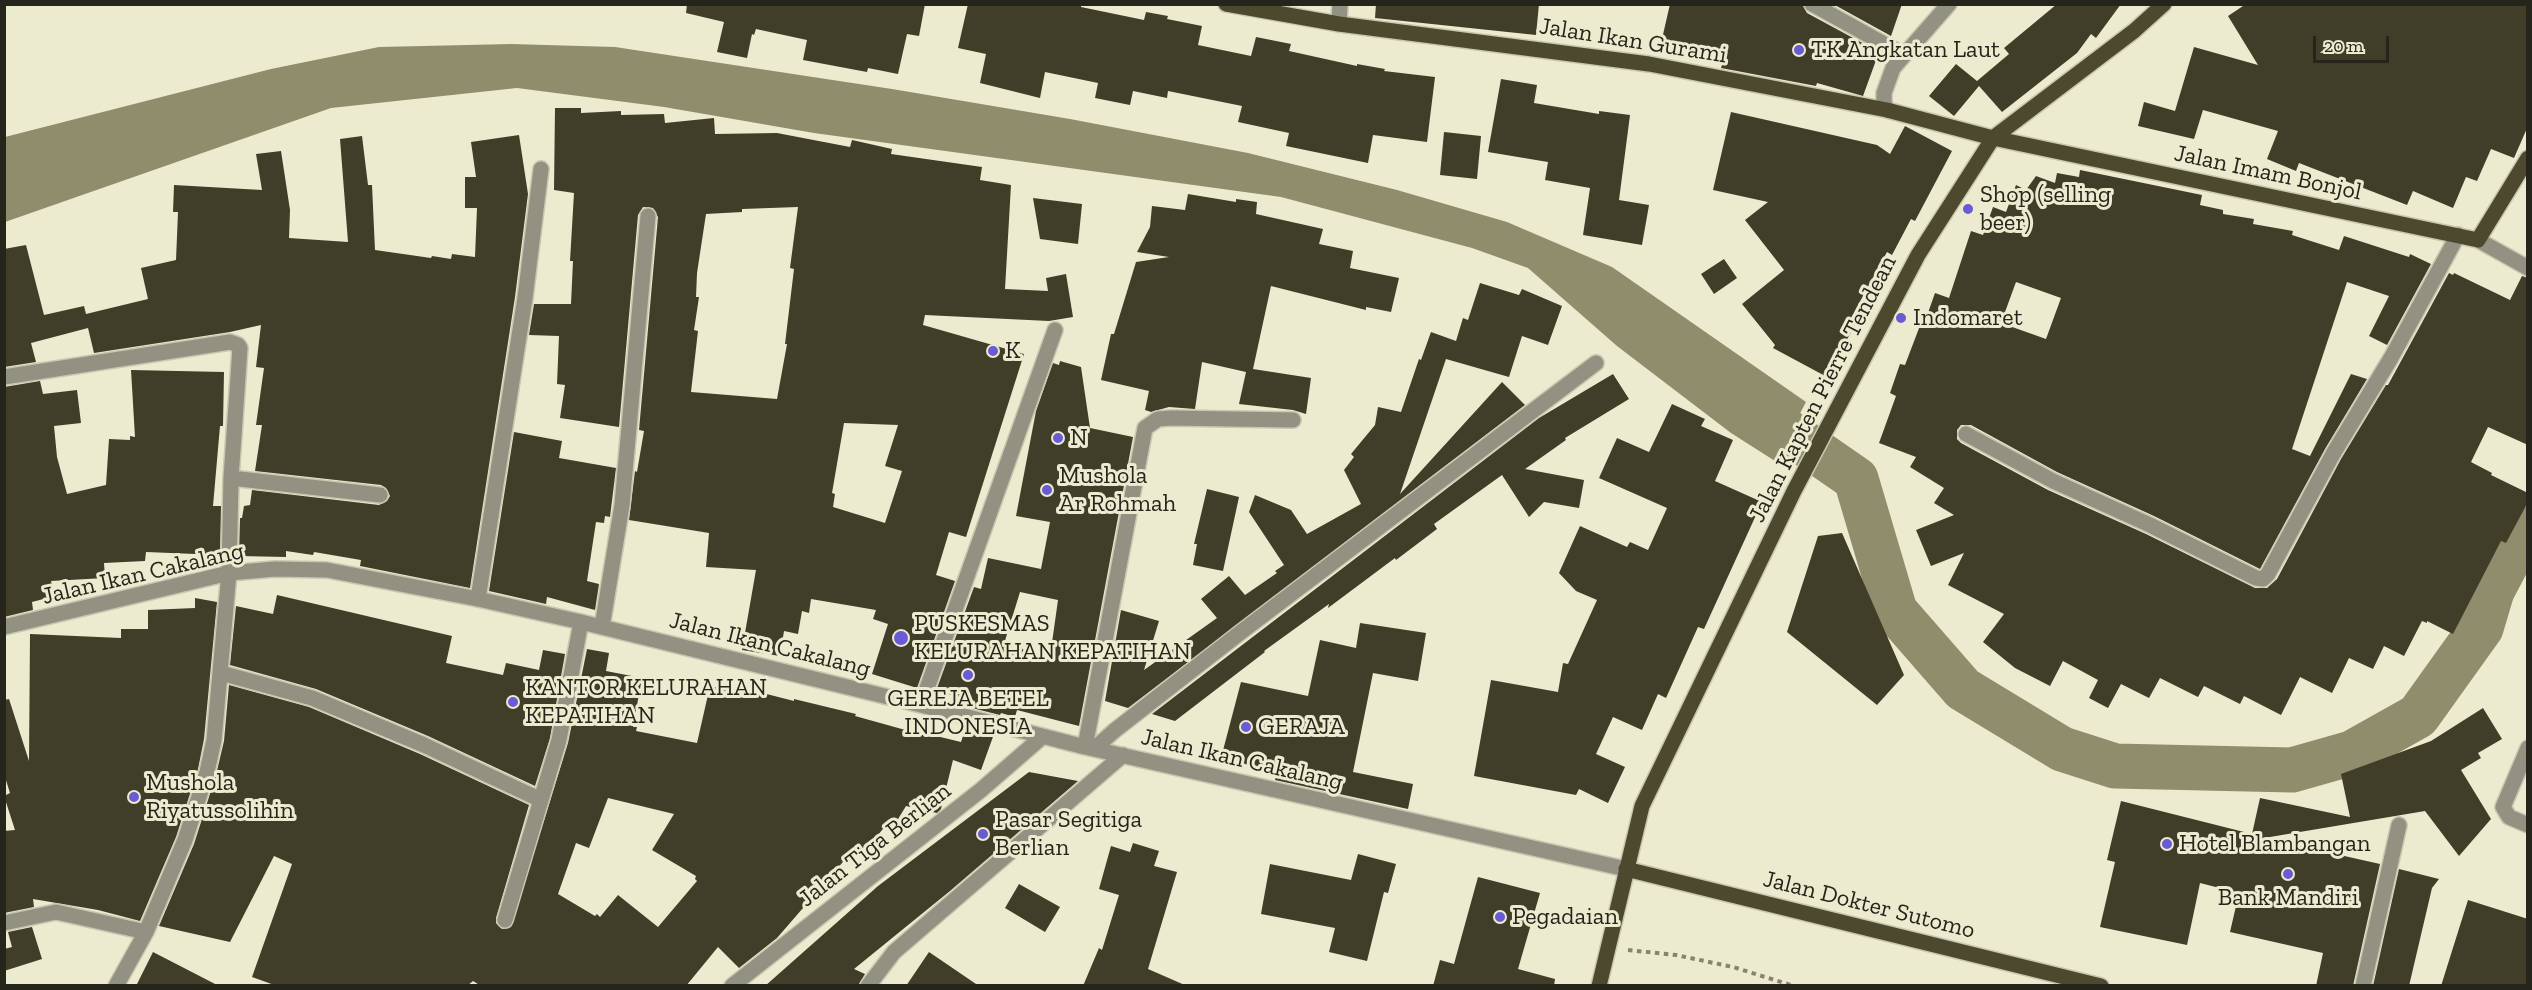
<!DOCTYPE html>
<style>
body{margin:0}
#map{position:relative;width:2532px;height:990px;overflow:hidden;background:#ecebcf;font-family:"Zilla Slab",serif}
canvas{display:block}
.frame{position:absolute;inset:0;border:6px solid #26251b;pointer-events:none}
.scale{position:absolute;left:2313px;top:36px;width:76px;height:27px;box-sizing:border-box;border:3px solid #26251b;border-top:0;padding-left:8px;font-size:18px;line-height:21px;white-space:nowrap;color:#26251b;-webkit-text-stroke:4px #ecebcf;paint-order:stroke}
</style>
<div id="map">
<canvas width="2532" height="990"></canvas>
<div class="frame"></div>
<div class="scale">20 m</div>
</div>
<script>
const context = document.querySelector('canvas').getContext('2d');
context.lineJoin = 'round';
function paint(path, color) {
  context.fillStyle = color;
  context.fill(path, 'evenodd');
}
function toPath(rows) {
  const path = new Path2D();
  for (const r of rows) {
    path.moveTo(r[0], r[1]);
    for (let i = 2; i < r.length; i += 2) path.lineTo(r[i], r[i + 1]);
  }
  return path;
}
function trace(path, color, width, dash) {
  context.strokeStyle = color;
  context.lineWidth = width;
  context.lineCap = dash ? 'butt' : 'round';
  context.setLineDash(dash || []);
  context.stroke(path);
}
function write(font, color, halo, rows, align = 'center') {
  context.font = font + ' "Zilla Slab",serif';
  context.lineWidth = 6;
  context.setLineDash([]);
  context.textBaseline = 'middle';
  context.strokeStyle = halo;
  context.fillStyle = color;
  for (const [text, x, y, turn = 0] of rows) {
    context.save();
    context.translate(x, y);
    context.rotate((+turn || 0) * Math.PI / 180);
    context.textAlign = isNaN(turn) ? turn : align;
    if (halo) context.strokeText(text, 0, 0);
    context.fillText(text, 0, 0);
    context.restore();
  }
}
const water = toPath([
 [511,44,615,47,892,89,1070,119,1248,153,1397,190,1507,222,1612,267,1806,402,1775,461,1731,433,1617,346,1528,268,1472,248,1281,197,814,133,664,107,517,88,331,108,5,222,5,137,271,69,379,47]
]);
const river = toPath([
 [1739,398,1856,479,1895,611,1963,689,2062,749,2115,766,2292,770,2352,753,2418,716,2481,628,2492,591,2523,532,2528,529]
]);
const building = toPath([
 [687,4,925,4,919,36,907,34,898,74,868,68,867,72,803,60,807,40,756,29,754,35,752,34,747,58,717,52,724,22,686,13],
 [968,4,1081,4,1081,7,1144,20,1146,12,1168,16,1167,19,1202,26,1198,45,1251,56,1256,37,1291,44,1289,51,1357,66,1357,64,1385,69,1384,71,1435,77,1427,142,1373,135,1368,163,1286,146,1289,133,1238,122,1242,106,1168,91,1167,98,1133,91,1130,105,1095,98,1098,83,1045,72,1040,98,980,83,986,54,958,48],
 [1376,4,1539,4,1536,35,1375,18],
 [1670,4,1802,4,1807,13,1879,52,1863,96,1817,83,1816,86,1721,68,1726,53,1662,39],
 [1833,4,1902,4,1891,36],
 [2057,4,2121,4,2096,38,2091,34,2077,53,2002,112,1979,86,1954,116,1929,96,1956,64,1977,81,2009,54,2004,48],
 [2246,4,2528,4,2528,126,2514,158,2491,149,2477,181,2466,177,2453,208,2413,191,2407,205,2299,163,2296,171,2267,159,2278,131,2203,110,2194,139,2138,126,2144,102,2175,111,2194,47,2258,65,2228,16],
 [1501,79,1537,85,1534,103,1599,114,1599,111,1630,115,1619,200,1649,205,1642,245,1583,235,1590,188,1545,180,1548,162,1488,152],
 [555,108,581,108,581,113,621,111,621,115,664,114,665,123,714,118,715,134,777,133,850,147,852,140,892,149,891,154,982,167,980,180,1011,185,1005,289,1048,291,1046,278,1066,274,1073,317,1049,321,925,315,923,325,1024,354,966,537,949,532,936,575,955,581,917,688,872,674,888,624,873,619,876,610,811,599,809,613,802,611,798,634,784,631,780,656,742,650,756,570,706,567,709,533,629,520,635,471,637,472,644,431,639,430,658,217,653,208,643,207,638,215,619,427,560,418,565,385,557,384,559,336,529,335,534,304,571,304,573,261,570,261,574,193,554,190],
 [798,207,790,268,794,269,785,344,787,344,777,399,691,392,698,331,694,330,699,297,696,297,697,273,706,214,742,212,742,209],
 [844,423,898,425,885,466,902,471,885,523,833,507,835,494,832,493],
 [1731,112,1877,145,1890,154,1905,126,1952,151,1915,221,1911,219,1892,255,1887,252,1851,318,1857,321,1827,377,1773,348,1775,345,1742,304,1784,270,1745,220,1768,202,1713,190],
 [1444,132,1481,136,1477,179,1440,175],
 [519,135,528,194,515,297,470,588,360,566,361,560,314,552,313,555,286,551,286,557,239,556,240,518,242,518,244,506,250,505,252,490,379,505,387,501,390,496,386,488,381,485,255,471,262,425,256,425,264,368,256,367,261,325,230,332,94,353,88,328,31,343,36,362,4,367,4,249,26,245,44,315,84,306,86,314,148,299,141,268,176,260,178,212,173,212,174,185,262,190,256,154,281,151,290,210,289,238,348,242,340,139,362,136,368,185,372,185,375,250,431,258,432,256,451,259,452,254,475,257,477,208,465,208,465,177,476,177,471,142],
 [2080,170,2202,195,2200,205,2223,210,2223,214,2254,219,2253,224,2293,231,2292,235,2339,250,2344,236,2409,257,2410,254,2431,264,2387,345,2369,336,2389,296,2347,282,2292,449,2310,456,2351,374,2367,379,2325,449,2260,569,2154,516,2057,472,1971,425,1961,425,1957,430,1957,439,1961,443,2048,490,2146,534,2255,588,2267,588,2277,579,2341,459,2386,385,2388,385,2449,273,2453,275,2454,273,2510,300,2522,276,2528,278,2528,445,2488,427,2471,462,2492,473,2491,475,2528,493,2528,502,2506,543,2501,541,2453,634,2427,621,2427,623,2422,621,2404,656,2384,646,2373,669,2349,658,2332,693,2300,677,2281,715,2244,696,2240,704,2204,686,2198,697,2160,678,2149,698,2121,684,2108,708,2089,698,2098,680,2063,661,2050,686,2015,668,1983,642,2004,614,1948,585,1964,553,1931,566,1916,530,1954,515,1934,503,1944,488,1910,467,1916,457,1879,443,1896,396,1890,393,1900,364,1905,365,1921,323,1924,324,1935,293,1949,298,1971,231,1983,235,1993,207,2006,212,2016,185,2026,190,2036,176,2055,183,2057,173,2079,177],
 [2016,282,2061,298,2046,339,2001,323],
 [1188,194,1236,202,1236,199,1257,202,1256,214,1323,229,1319,244,1353,251,1350,268,1399,278,1391,312,1366,307,1366,310,1271,286,1253,369,1311,378,1306,414,1293,410,1239,404,1246,372,1202,362,1195,409,1169,407,1151,412,1145,410,1149,391,1101,380,1111,334,1114,334,1136,262,1169,257,1137,252,1150,227,1152,206,1185,210],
 [1033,198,1082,204,1078,244,1040,239],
 [1724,259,1737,278,1714,294,1701,274],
 [1480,283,1519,295,1522,289,1562,306,1548,345,1522,336,1509,377,1446,359,1400,494,1502,382,1525,405,1128,708,1105,701,1121,610,1159,621,1144,670,1217,618,1201,599,1229,576,1245,595,1277,573,1275,571,1284,565,1249,512,1255,495,1291,510,1307,534,1361,504,1344,470,1354,457,1351,454,1375,425,1378,407,1401,412,1419,359,1421,360,1431,332,1456,341,1463,318,1468,320],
 [1060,361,1081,367,1090,428,1133,437,1079,726,1017,710,1015,717,1001,713,1000,715,972,708,975,701,936,691,974,587,981,589,988,558,1041,569,1050,522,1016,516,1036,411,1053,363,1059,365],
 [1020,592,1058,600,1050,657,1004,644],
 [131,370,224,372,223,426,220,426,213,506,221,506,220,555,146,552,145,561,104,563,105,578,51,581,55,596,32,602,33,610,4,617,4,387,40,381,43,394,77,390,81,423,54,426,57,457,67,494,106,485,109,439,130,440,130,436,135,437],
 [1613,374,1629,399,1565,438,1566,440,1525,469,1584,480,1579,508,1544,502,1529,517,1502,475,1434,524,1437,529,1396,560,1395,558,1328,608,1329,604,1264,651,1265,652,1175,721,1152,714,1539,418],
 [1672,404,1705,419,1701,426,1733,440,1715,481,1762,502,1704,629,1698,627,1666,698,1658,694,1642,730,1613,717,1596,754,1625,767,1608,803,1579,789,1576,795,1474,776,1491,680,1558,692,1563,663,1568,664,1597,600,1576,591,1559,573,1580,526,1627,547,1630,542,1648,550,1667,508,1599,478,1617,438,1649,452],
 [514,432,562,441,559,458,616,468,610,517,605,516,604,523,596,522,587,581,599,584,595,610,547,597,546,604,489,591],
 [1207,489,1239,497,1223,571,1193,565,1197,544,1194,544],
 [1842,533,1904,675,1877,705,1787,632,1818,536],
 [277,595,452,636,446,663,503,675,506,663,539,670,543,650,565,654,550,738,535,786,428,736,316,689,230,665,236,606,273,614],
 [195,598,217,602,204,739,198,769,176,837,140,921,98,910,33,899,34,907,4,913,4,831,15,830,4,796,10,793,4,774,4,700,9,699,29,761,30,634,121,638,121,629,148,629,148,610,195,608],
 [1360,623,1426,633,1418,681,1373,673,1353,772,1413,784,1408,809,1275,780,1277,772,1221,758,1241,682,1308,696,1320,640,1356,648],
 [587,649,609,653,606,671,642,678,633,727,637,727,636,731,697,743,710,686,742,693,743,688,794,701,794,699,856,714,855,716,927,736,928,734,961,742,966,727,994,734,981,770,953,760,941,809,937,813,906,806,892,829,886,825,863,854,855,848,777,938,739,968,718,947,686,986,481,986,473,981,467,986,277,986,252,977,292,864,274,856,230,942,159,926,194,844,216,775,224,741,229,685,309,707,420,754,529,805,496,918,496,923,502,929,511,927,568,743],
 [608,798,674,814,652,850,696,876,695,879,697,881,658,927,618,895,600,917,597,914,595,916,558,894,576,843,589,848],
 [2483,708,2502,739,2478,753,2481,758,2461,770,2491,819,2459,856,2425,811,2264,838,2380,864,2353,986,2316,986,2323,953,2230,932,2239,893,2200,883,2187,945,2100,927,2115,862,2107,860,2121,801,2252,834,2260,798,2350,817,2341,774,2431,741],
 [1029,772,1078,781,950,891,854,969,865,974,858,986,765,986,878,886],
 [1133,843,1159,851,1154,866,1177,872,1148,969,1187,986,1083,986,1099,948,1102,950,1119,895,1099,889,1111,846,1130,852],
 [1358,854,1396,864,1388,893,1384,892,1367,961,1329,952,1335,928,1261,914,1270,864,1351,880],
 [2399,869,2439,879,2432,888,2409,986,2373,986],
 [1478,877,1540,893,1518,969,1555,979,1554,986,1433,986,1440,960,1454,964],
 [1019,884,1060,907,1045,932,1005,908],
 [2468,900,2528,919,2528,986,2441,986],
 [32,927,42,959,4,971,4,949,12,947,8,932],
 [153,952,219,986,136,986],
 [929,952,979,986,906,986]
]);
const path = toPath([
 [1628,950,1676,955,1733,967,1794,986]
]);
const minor = toPath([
 [1812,4,1904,55],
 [1339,24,1340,4],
 [1887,110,1884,103,1884,93,1893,68,1949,4],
 [2478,240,2528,268],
 [4,377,230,342,238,345,240,348,231,478,229,573,214,740,207,772,185,840,146,932,116,986],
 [1966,434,2053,481,2150,525,2256,578,2263,579,2268,574,2333,454,2391,358,2458,235],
 [231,478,380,495],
 [478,599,525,298,541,169],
 [4,627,229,573,275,569,327,570,478,599,581,622,921,705,1085,747,1626,869],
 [602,627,622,505,648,216],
 [221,673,312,698,424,745,541,800],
 [921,705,1055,330],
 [1085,747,1145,428,1158,419,1171,418,1293,420],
 [2528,748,2503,807,2509,817,2528,825],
 [1094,749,1114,731,1241,632,1596,363],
 [505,920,559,740,581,622],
 [4,923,56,912,146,932],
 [732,986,981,790,1042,737],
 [868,986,894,952,1123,755],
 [2363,986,2399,825]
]);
const major = toPath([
 [1226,4,1339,24,1649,64,1887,110,1993,138,2478,240,2528,158],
 [1626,869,2101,986],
 [1599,986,1642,806,1794,491,1918,255,1993,138,2134,31,2164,4]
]);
const markers = [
 [1799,50,6,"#695bd4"],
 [1968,209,6,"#695bd4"],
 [1901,318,6,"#695bd4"],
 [993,351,6,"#695bd4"],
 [1058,438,6,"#695bd4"],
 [1047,490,6,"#695bd4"],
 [901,638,8,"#695bd4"],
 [968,675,6,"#695bd4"],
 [513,702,6,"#695bd4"],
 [1246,727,6,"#695bd4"],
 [134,797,6,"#695bd4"],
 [983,834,6,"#695bd4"],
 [2167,844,6,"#695bd4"],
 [2288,874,6,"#695bd4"],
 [1500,917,6,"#695bd4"]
];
const streetNames = [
 ["Jalan Ikan Gurami",1633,41,9],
 ["Jalan Imam Bonjol",2268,173,12],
 ["Jalan Kapten Pierre Tendean",1823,389,-63],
 ["Jalan Ikan Cakalang",143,574,-13],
 ["Jalan Ikan Cakalang",770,645,14],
 ["Jalan Ikan Cakalang",1242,760,13],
 ["Jalan Tiga Berlian",875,845,-38],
 ["Jalan Dokter Sutomo",1869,905,14]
];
const poiNames = [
 ["TK Angkatan Laut",1811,50],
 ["Shop (selling",1980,195],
 ["beer)",1980,223],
 ["Indomaret",1913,318],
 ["K",1005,351],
 ["N",1070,438],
 ["Mushola",1059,476],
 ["Ar Rohmah",1059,504],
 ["PUSKESMAS",914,624],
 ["KELURAHAN KEPATIHAN",914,652],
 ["KANTOR KELURAHAN",525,688],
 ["KEPATIHAN",525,716],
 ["GEREJA BETEL",968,699,"center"],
 ["INDONESIA",968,727,"center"],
 ["GERAJA",1258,727],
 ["Mushola",146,783],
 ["Riyatussolihin",146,811],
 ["Pasar Segitiga",995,820],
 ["Berlian",995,848],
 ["Hotel Blambangan",2179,844],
 ["Bank Mandiri",2288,898,"center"],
 ["Pegadaian",1512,917]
];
paint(water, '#8f8d6b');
trace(river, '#8f8d6b', 45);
paint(building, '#403e28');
trace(minor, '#c8c7af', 18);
trace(major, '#c8c7af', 18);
trace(path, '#858471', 4, [4.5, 4.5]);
trace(minor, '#929182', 15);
trace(major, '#4c492f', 15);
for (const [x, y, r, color] of markers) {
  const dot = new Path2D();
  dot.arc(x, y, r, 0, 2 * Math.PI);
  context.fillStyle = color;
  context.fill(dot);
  trace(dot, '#ecebcf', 2);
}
write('24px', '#26251b', '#ecebcf', streetNames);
write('24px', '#26251b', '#ecebcf', poiNames, 'left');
</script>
